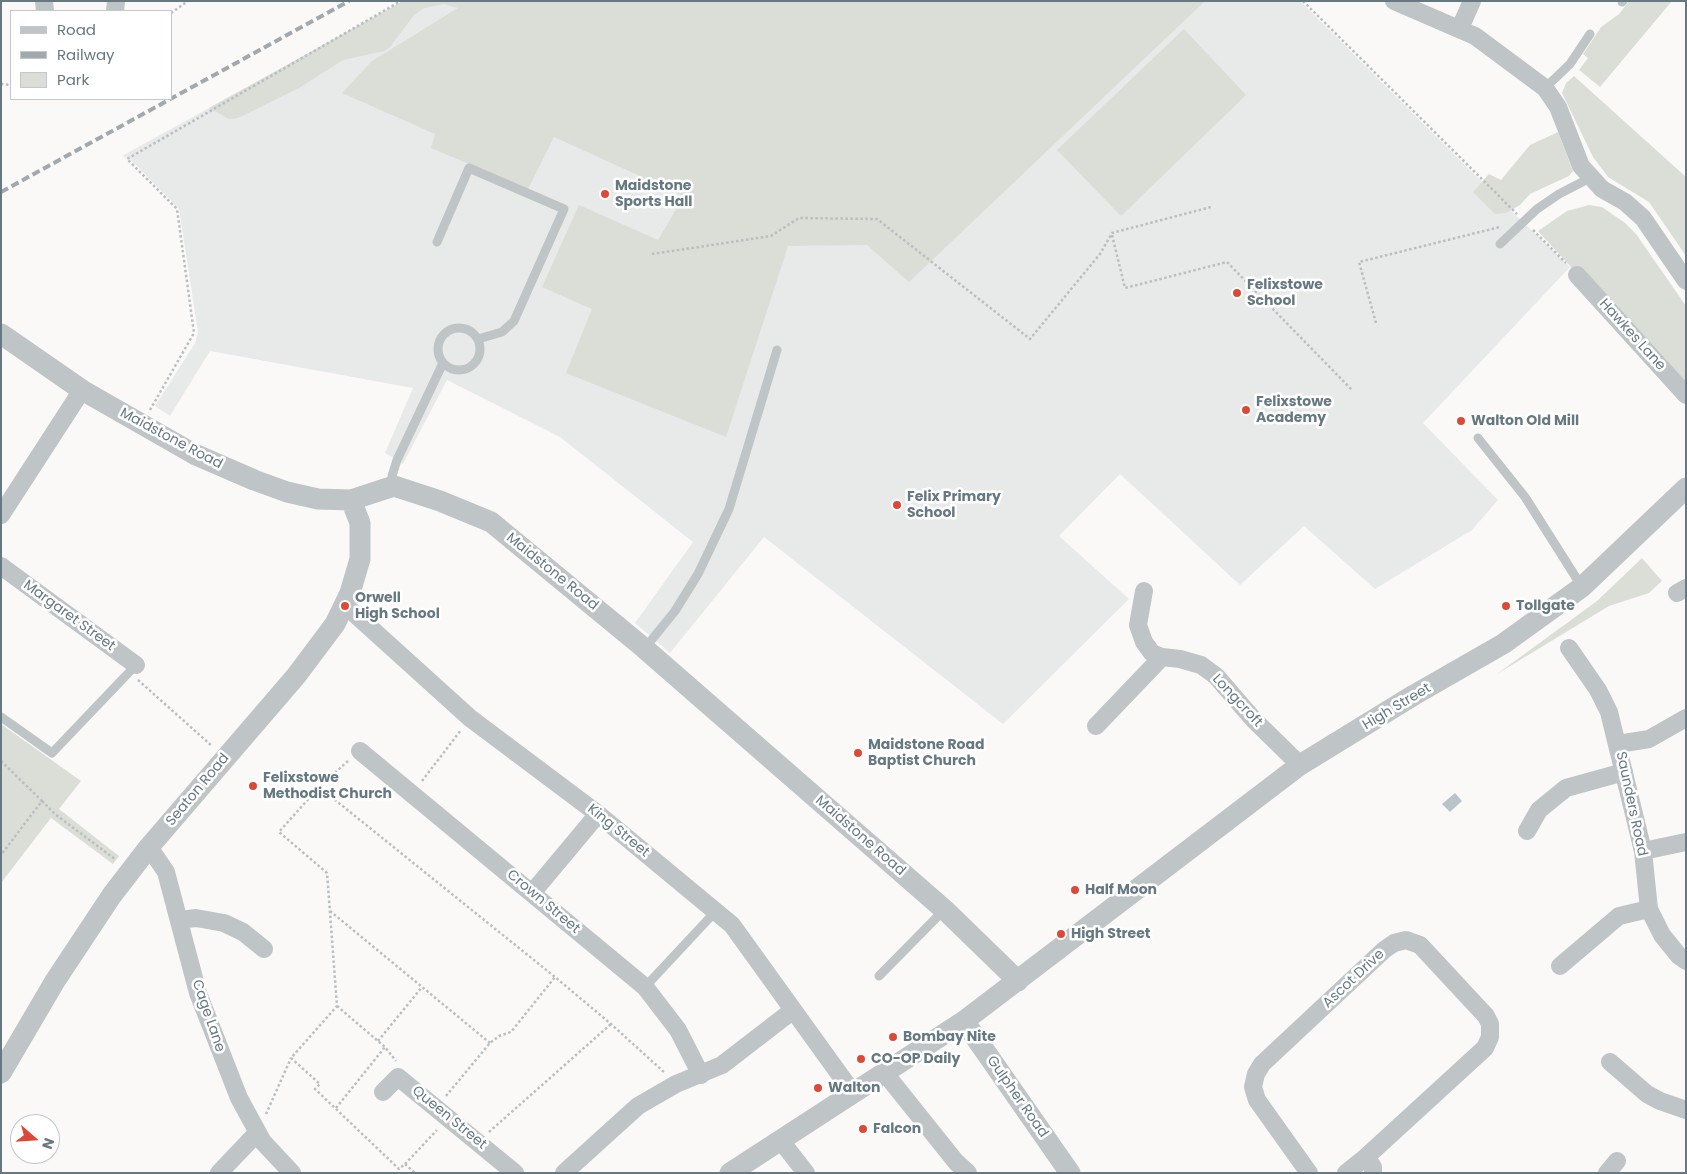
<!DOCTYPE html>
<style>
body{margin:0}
#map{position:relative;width:1687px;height:1174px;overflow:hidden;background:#faf9f8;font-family:Poppins,sans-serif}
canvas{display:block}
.frame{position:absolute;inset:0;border:2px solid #667881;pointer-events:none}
.legend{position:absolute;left:10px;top:10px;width:162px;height:90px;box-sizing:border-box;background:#fff;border:1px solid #c2c9cd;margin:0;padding:6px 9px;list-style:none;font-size:15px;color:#667881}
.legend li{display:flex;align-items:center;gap:10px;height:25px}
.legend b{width:25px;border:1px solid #c2c9cd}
.north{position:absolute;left:10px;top:1114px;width:50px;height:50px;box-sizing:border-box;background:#fff;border:1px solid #c2c9cd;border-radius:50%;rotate:109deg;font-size:14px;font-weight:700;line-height:20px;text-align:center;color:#667881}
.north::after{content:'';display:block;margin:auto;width:18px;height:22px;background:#db4a36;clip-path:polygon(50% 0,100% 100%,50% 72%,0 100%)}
</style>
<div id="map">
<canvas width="1687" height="1174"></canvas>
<div class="frame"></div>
<ul class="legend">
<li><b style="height:6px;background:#bfc4c7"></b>Road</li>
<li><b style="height:6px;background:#a1a9ae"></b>Railway</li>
<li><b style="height:14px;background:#daded7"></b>Park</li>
</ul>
<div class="north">N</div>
</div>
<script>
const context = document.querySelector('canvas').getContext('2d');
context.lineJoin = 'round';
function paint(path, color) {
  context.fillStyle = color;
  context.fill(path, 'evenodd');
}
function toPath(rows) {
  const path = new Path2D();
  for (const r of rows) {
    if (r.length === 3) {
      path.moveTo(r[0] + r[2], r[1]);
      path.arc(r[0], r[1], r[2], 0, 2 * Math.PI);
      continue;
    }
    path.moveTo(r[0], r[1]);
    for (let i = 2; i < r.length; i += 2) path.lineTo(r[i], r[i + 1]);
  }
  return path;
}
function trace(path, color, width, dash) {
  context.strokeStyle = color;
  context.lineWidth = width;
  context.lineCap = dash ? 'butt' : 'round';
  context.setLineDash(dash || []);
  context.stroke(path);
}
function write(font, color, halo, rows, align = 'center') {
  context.font = font + ' Poppins,sans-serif';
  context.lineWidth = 5;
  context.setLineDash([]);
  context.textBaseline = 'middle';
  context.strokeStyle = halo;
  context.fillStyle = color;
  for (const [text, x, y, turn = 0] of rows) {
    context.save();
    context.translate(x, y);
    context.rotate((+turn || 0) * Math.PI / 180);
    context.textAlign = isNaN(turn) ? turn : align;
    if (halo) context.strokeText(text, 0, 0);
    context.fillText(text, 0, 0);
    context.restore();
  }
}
const built = toPath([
 [403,1,1300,1,1504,204,1570,267,1423,423,1498,500,1472,530,1375,589,1304,526,1240,585,1120,474,1059,536,1129,599,1003,724,764,537,670,653,635,623,693,542,560,437,447,380,403,464,385,453,413,388,210,351,170,416,155,406,195,343,198,332,179,209,130,159,122,156]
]);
const green = toPath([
 [403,1,1205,1,909,282,867,245,788,246,726,437,566,373,592,309,542,287,579,205,658,240,684,196,554,137,528,189,431,148,435,134,342,93,372,61,458,8,444,4,424,8,414,15,390,47,384,51,343,60,299,88,238,118,229,119,209,108],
 [1629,1,1672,1,1600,87,1579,70,1588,58,1583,54,1601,27,1619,14],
 [1184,29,1246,95,1121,216,1057,150],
 [1574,76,1686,177,1686,256,1649,202,1608,177,1593,157,1562,93,1566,83],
 [1558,132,1573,171,1569,176,1530,194,1520,205,1506,213,1495,214,1473,192,1489,174,1501,180,1530,145],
 [1589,205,1602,207,1625,223,1636,234,1686,306,1686,393,1538,231,1567,211],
 [1642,558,1662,581,1649,593,1609,606,1497,674,1597,601],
 [1,724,81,781,59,809,119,856,113,864,51,818,1,883]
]);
const water = toPath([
 [1455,793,1462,801,1450,812,1442,804]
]);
const path = toPath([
 [1303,1,1517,214],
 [171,13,188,1],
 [1,84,11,85],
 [1533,230,1566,263],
 [1112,235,1125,288,1227,262,1352,390],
 [652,254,771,236,799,218,877,219,1030,339,1100,254,1112,233,1211,207],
 [1376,323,1359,262,1500,227],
 [150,410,194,333,177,209,127,159,401,1],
 [138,680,212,746],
 [1,761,42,801,1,855],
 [348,761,319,787,279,832,327,873,337,1006,291,1058,320,1084,315,1089,399,1169,405,1164,415,1173],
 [422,781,461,730],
 [319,787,555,977,611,1024,665,1073],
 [42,801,56,815,116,860],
 [330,911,490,1043],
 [337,1006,385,1047,396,1061],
 [378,1041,422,987],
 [446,1096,490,1043,499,1036,511,1032,555,977],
 [336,1108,385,1047],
 [266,1114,291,1058],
 [489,1132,611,1024],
 [405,1164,437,1130]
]);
const service = toPath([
 [1622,2,1623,1],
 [1545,88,1570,64,1590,34],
 [437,242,469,168,564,209,514,321,502,332,478,339],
 [1500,244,1537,209,1559,194,1590,178],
 [459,349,21],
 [1478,438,1525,497,1582,587],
 [394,486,392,476,397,460,443,363],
 [645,648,675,611,698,574,729,509,777,350],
 [1,717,52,753,136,665],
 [879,976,944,910],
 [645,987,715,912]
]);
const minor = toPath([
 [44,1,45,11],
 [1394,1,1475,36,1545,88,1558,107,1581,166,1602,189,1625,202,1643,218,1686,281],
 [115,11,116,1],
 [1460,28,1472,1],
 [1577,275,1686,395],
 [1,515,82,390],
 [1,566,136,665],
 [1144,591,1138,625,1144,642,1152,653,1162,657,1180,659,1201,665,1216,676,1254,720,1300,765],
 [1677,593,1686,588],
 [345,605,470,718,598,814,732,925,853,1093],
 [1569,648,1598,690,1609,712,1643,851,1649,909,1662,935,1679,956,1686,961],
 [1096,726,1162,657],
 [1618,744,1649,739,1686,718],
 [360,751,645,987,678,1030,701,1075],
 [1527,831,1539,810,1566,788,1624,772],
 [149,847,166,872,198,993,239,1098,263,1142,292,1173],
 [1643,851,1686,842],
 [532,893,598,814],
 [179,920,196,918,224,923,243,932,264,949],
 [1560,966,1619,916,1649,909],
 [1610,1062,1647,1094,1660,1101,1686,1110],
 [884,1072,956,1162,968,1173],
 [383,1092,398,1077,515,1173],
 [781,1141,806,1173],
 [1366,1157,1373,1167,1373,1173],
 [219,1173,257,1133],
 [564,1173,638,1106,676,1084,722,1065,792,1011],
 [1309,1173,1257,1100,1253,1087,1256,1074,1262,1064,1384,950,1394,943,1406,940,1420,945,1486,1016,1490,1024,1490,1037,1485,1048,1366,1157,1346,1173],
 [1607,1173,1617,1161]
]);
const tertiary = toPath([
 [1,334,82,390,194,454,254,480,287,492,318,499,351,500,394,486,440,501,491,522,644,648,947,912,1018,981],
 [964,1021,1070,1173],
 [1,1073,55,981,112,895,149,847,296,676,335,624,350,593,360,559,360,523,351,500],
 [730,1173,964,1021,1300,765,1414,695,1503,644,1582,587,1686,488]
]);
const rail = toPath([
 [1,192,349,1]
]);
const markers = [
 [605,194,5,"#db4a36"],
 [1237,293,5,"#db4a36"],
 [1246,410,5,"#db4a36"],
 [1461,421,5,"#db4a36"],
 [897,505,5,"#db4a36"],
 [345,606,5,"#db4a36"],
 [1506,606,5,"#db4a36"],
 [858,753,5,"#db4a36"],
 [253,786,5,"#db4a36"],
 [1075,890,5,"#db4a36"],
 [1061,934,5,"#db4a36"],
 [893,1037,5,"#db4a36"],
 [861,1059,5,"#db4a36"],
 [818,1088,5,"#db4a36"],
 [863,1129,5,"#db4a36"]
];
const poiNames = [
 ["Maidstone",615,186],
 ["Sports Hall",615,202],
 ["Felixstowe",1247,285],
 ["School",1247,301],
 ["Felixstowe",1256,402],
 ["Academy",1256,418],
 ["Walton Old Mill",1471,421],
 ["Felix Primary",907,497],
 ["School",907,513],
 ["Orwell",355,598],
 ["High School",355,614],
 ["Tollgate",1516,606],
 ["Maidstone Road",868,745],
 ["Baptist Church",868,761],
 ["Felixstowe",263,778],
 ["Methodist Church",263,794],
 ["Half Moon",1085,890],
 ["High Street",1071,934],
 ["Bombay Nite",903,1037],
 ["CO-OP Daily",871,1059],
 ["Walton",828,1088],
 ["Falcon",873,1129]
];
const streetNames = [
 ["Hawkes Lane",1632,335,48],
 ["Maidstone Road",171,439,28],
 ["Maidstone Road",552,572,39],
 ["Margaret Street",69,616,36],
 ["Longcroft",1237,701,47],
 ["High Street",1397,707,-31],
 ["Seaton Road",198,790,-50],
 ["Saunders Road",1631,804,78],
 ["King Street",618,831,39],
 ["Maidstone Road",860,836,41],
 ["Crown Street",543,902,40],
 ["Ascot Drive",1354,979,-43],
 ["Cage Lane",208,1016,71],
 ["Gulpher Road",1017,1097,55],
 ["Queen Street",449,1118,39]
];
paint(built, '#e8e9e9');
paint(green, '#daded7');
paint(water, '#b8c5c8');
trace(path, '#babec0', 2.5, [2.5, 2.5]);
trace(service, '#bfc4c7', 9);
trace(minor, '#bfc4c7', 18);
trace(tertiary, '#bfc4c7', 21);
trace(rail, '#a1a9ae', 4, [8, 4]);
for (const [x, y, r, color] of markers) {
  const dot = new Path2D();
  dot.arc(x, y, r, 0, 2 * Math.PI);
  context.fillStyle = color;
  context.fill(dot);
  trace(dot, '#fff', 2);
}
write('bold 14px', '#667881', '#fff', poiNames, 'left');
write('14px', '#667881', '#fff', streetNames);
</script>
